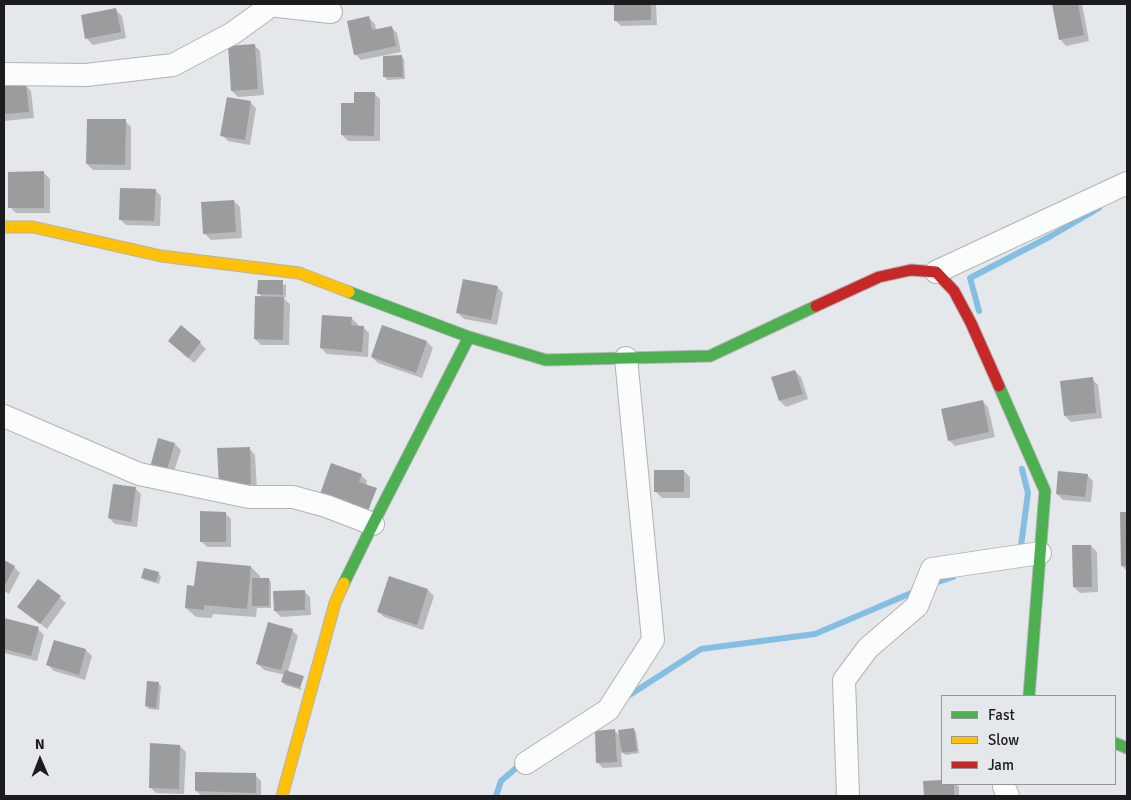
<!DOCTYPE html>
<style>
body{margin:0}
#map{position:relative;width:1131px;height:800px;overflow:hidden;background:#e5e8ea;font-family:Signika,sans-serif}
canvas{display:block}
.frame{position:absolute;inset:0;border:5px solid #1a1c1d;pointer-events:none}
.legend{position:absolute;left:941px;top:695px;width:175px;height:90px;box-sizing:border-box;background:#e4e8eb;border:1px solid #939699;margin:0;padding:6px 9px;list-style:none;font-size:15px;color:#1a1c1d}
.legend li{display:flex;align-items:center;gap:10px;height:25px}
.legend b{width:25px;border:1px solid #939699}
.north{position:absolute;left:15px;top:735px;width:50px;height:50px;-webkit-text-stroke:4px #e4e8eb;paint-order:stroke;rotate:359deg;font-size:14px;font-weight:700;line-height:20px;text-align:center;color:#1a1c1d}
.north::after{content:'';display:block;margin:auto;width:18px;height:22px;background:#1a1c1d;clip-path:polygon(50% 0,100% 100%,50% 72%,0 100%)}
</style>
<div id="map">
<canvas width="1131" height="800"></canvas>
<div class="frame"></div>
<ul class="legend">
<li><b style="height:6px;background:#4caf50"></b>Fast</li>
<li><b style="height:6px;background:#ffc107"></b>Slow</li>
<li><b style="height:6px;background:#c62828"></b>Jam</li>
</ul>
<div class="north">N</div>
</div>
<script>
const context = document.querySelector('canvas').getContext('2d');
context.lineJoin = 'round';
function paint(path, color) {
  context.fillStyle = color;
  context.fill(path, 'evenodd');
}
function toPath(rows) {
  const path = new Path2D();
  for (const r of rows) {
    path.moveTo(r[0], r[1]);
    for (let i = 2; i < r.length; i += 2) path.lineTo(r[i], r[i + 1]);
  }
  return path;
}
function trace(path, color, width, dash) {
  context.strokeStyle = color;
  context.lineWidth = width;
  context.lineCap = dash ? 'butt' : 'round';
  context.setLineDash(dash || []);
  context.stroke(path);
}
const shadow = toPath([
 [615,4,656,4,657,25,621,26,615,20],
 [1053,4,1082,4,1089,41,1066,46,1060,39],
 [116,10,122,16,126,38,93,45,87,39],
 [369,18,375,24,376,30,391,27,397,33,401,52,361,60,355,54],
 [254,45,260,51,264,95,238,97,232,91],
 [402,57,404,59,405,79,387,80,385,77],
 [25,85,31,91,34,118,4,121,4,87],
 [374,93,380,99,380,141,348,141,342,135,355,104],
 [250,102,256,108,250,145,228,141,222,135],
 [125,121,131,127,131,170,93,170,87,164],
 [44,173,50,179,50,213,16,213,10,207],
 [155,190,161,196,160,226,126,225,120,219],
 [234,201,240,207,242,238,211,240,205,234],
 [286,284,286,297,282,297,290,304,289,345,261,345,255,339,263,298,259,294],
 [497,287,503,293,497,325,464,319,458,313],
 [351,318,358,324,357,326,363,327,369,333,368,357,327,354,321,348],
 [427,342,433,348,422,378,378,363,372,357],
 [200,343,206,349,194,363,176,347],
 [795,371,801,377,808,399,786,407,780,401],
 [1092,379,1098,385,1102,418,1071,422,1065,416],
 [982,401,988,407,995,437,955,446,949,440],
 [175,444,181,450,171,481,156,477],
 [249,448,255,455,257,489,220,484],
 [684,471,690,477,690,498,662,498,656,492],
 [361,475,367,481,366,486,327,500],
 [1087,475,1093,481,1091,502,1063,500,1057,494],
 [135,488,141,494,137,527,115,524,109,518],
 [225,513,231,519,231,547,207,547,201,541],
 [1127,513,1127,571,1122,566,1121,514],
 [1091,546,1097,552,1098,592,1080,593,1074,587],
 [4,562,14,567,20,573,9,594,4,591],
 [251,567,260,576,260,579,269,579,271,582,271,608,257,608,256,617,213,614,212,618,196,617,186,608,196,587],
 [158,573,161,576,159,584,145,580,142,578],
 [389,577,428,590,434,596,423,630,384,617,378,611],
 [38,580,66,603,47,629,18,606],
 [304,591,310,597,311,615,281,617,275,611],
 [4,620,38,629,44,635,37,661,4,653],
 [292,630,298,636,288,671,302,690,285,685,283,682,285,675,264,670,258,664],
 [86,650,92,656,85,680,54,671,48,665],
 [158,683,161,686,159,710,149,709,146,706],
 [633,729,636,732,639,753,626,755,621,751,622,767,603,768,597,762,615,731,620,736],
 [180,746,186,752,184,794,156,793,150,787],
 [255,775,261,781,261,796,202,796,196,791],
 [942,781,942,784,956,784,959,787,959,796,926,796,925,782]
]);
const stream = toPath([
 [979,311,970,278,1051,236,1099,208],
 [1020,553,1028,493,1022,469],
 [932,584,953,577],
 [625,698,701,649,815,634,916,591],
 [496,796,501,781,522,763]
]);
const building = toPath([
 [614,4,651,4,651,20,614,21],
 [1052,4,1078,4,1084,35,1059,40],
 [116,8,121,32,85,39,81,15],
 [369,16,372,30,392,26,396,46,354,55,347,21],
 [255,44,258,89,231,91,228,46],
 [402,55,403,77,383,77,383,56],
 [26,83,29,112,4,114,4,86],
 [354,92,375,92,374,136,341,135,341,103,354,103],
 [227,97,251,101,245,140,220,136],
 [87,119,126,119,125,165,86,164],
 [44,171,44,208,8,208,8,172],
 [120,188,156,189,154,221,119,220],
 [234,200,236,232,203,234,201,202],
 [463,279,498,286,491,320,456,313],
 [258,280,283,280,283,295,257,294],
 [255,296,284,297,283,340,254,339],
 [322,315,352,317,351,325,364,326,362,352,320,348],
 [181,325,201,342,188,358,168,341],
 [382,325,427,341,416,373,371,357],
 [795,370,803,394,779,401,771,377],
 [1093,377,1096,413,1064,416,1060,381],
 [983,400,989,432,948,441,941,409],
 [158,438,175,443,165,476,149,471],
 [250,447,251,484,219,485,217,448],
 [331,463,362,474,359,482,377,488,368,511,320,494],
 [654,470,684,470,684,492,654,492],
 [1058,471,1088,474,1085,497,1056,494],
 [113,484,136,487,131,522,108,518],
 [200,511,226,512,226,542,200,542],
 [1120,512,1127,512,1127,566,1121,566],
 [1072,545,1091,545,1092,587,1073,587],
 [4,560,15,566,4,587],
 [197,561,251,566,247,609,204,605,204,610,185,608,187,585,194,586],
 [144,568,159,572,156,582,141,578],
 [389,576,428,589,417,625,377,612],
 [252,578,269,578,269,606,252,606],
 [38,579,61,596,40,624,17,607],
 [305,590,305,610,274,611,273,591],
 [4,618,39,627,31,656,4,649],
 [268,622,293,629,281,670,256,664],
 [54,640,86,649,79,675,46,665],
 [285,670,304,676,300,688,281,682],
 [147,681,159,682,156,708,145,706],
 [634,728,637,751,622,753,618,730],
 [615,729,617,762,596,763,595,731],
 [150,743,180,745,179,789,149,788],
 [195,772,256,773,256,793,195,791],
 [942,780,942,784,954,784,954,796,924,796,923,781]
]);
const street = toPath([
 [269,5,331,12],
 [4,74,86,75,173,65,233,33,273,4],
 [936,272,1127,183],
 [4,416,139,474,249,497,293,497,326,506,373,524],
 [526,763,608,710,653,640,626,358],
 [1004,784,1004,787,1008,796],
 [848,796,844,680,868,648,917,606,932,569,1040,553]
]);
const fast = toPath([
 [349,292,469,337,546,360,710,356,816,306],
 [999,386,1045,491,1029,696],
 [344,583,373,524,469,337],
 [1115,743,1127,748]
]);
const slow = toPath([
 [4,227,33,227,161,256,299,273,349,292],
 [282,796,335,603,344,583]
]);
const jam = toPath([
 [816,306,879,277,911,270,936,272,954,291,971,323,999,386]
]);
paint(shadow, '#0003');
trace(stream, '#84bfe3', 6);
paint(building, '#9a9c9e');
trace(street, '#b1b3b4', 24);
trace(fast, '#b1b3b4', 13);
trace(slow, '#b1b3b4', 13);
trace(jam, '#b1b3b4', 13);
trace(street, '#fbfcfc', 22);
trace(fast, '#4caf50', 11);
trace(slow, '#ffc107', 11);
trace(jam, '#c62828', 11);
</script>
